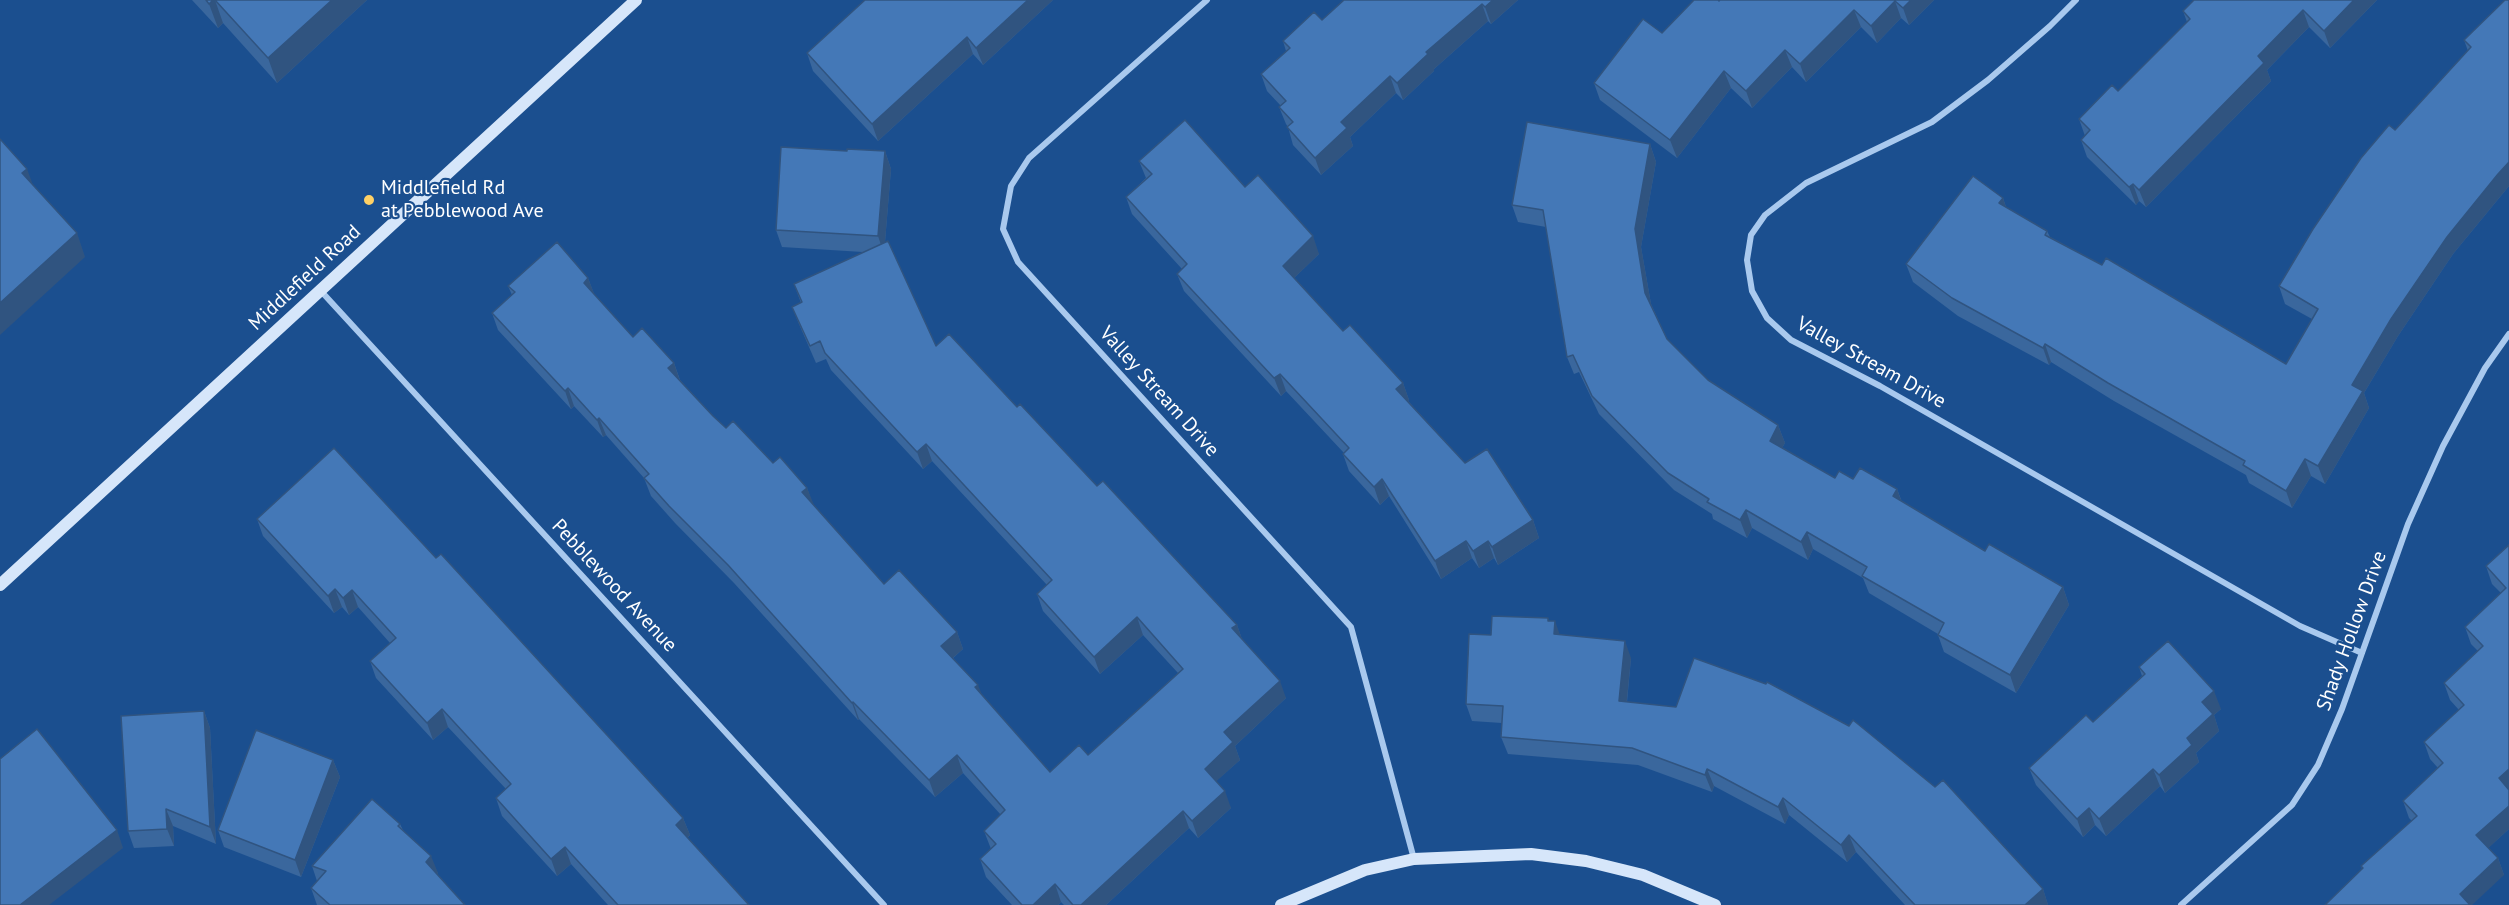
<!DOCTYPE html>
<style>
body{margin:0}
canvas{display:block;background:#1b4f8f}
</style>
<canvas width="2509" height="905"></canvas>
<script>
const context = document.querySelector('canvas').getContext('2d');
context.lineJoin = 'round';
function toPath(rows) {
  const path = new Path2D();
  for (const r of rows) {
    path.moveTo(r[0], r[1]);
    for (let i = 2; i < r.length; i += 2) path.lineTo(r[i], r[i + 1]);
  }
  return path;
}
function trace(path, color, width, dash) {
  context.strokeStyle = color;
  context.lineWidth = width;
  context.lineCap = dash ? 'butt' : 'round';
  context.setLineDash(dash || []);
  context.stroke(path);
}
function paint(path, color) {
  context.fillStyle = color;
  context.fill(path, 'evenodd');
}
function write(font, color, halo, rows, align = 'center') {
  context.font = font + ' "PT Sans",sans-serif';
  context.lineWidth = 4.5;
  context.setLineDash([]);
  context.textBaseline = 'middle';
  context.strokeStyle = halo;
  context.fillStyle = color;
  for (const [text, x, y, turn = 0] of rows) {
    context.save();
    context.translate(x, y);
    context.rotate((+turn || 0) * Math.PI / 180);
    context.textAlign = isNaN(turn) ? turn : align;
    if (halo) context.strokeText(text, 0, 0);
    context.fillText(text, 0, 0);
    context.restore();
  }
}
const street = toPath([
 [1207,0,1029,158,1011,186,1003,229,1018,262,1351,627,1414,859],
 [2076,0,2050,26,1988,80,1932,122,1806,183,1765,215,1751,235,1747,260,1752,291,1767,318,1791,340,1880,386,2300,626,2362,653],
 [320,290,884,905],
 [2181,905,2292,805,2318,765,2342,709,2408,524,2443,446,2485,368,2509,334]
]);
const secondary = toPath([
 [0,585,636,0],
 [1281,905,1365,870,1414,859,1531,854,1586,861,1643,875,1715,905]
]);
const wall = toPath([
 [192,0,367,0,277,83,223,23,218,28],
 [1053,0,983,65,973,54,878,141,813,71,807,53],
 [1344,0,1518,0,1491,24,1488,21,1434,69,1434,71,1403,100,1396,93,1350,137,1353,146,1321,175,1293,145,1288,127,1286,124,1279,107,1281,106,1267,91,1261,74,1286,51,1283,41,1322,20],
 [1720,0,1934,0,1909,25,1901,18,1877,43,1861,27,1806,82,1792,67,1752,108,1731,88,1677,158,1600,100,1594,83,1662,33],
 [2194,0,2377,0,2330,48,2309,27,2267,70,2271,81,2146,207,2139,201,2136,205,2087,157,2081,140,2085,136,2079,119,2118,91,2187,22,2183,11],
 [2509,0,2509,186,2453,254,2398,336,2364,393,2369,408,2325,484,2311,476,2292,508,2249,483,2246,475,2114,401,2051,362,2049,365,1958,316,1913,282,1906,264,2003,198,2006,207,2047,231,2050,237,2286,364,2312,319,2285,304,2279,286,2395,130,2468,51,2464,40],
 [1650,144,1656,162,1641,247,1651,304,1667,339,1708,380,1778,425,1785,443,1782,448,1835,478,1853,479,1897,489,1902,502,1985,551,2063,587,2069,605,2016,693,1944,652,1938,635,1938,634,1869,593,1863,578,1813,549,1808,560,1752,528,1747,538,1713,519,1712,514,1674,490,1599,414,1579,372,1574,374,1567,357,1546,227,1518,222,1512,205],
 [885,151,891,169,885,242,936,346,1017,407,1237,625,1242,639,1286,698,1235,746,1240,760,1216,781,1231,808,1198,838,1189,828,1106,905,1064,905,1061,902,1058,905,1012,905,986,877,980,859,991,849,984,831,1001,815,963,773,935,797,859,719,858,720,734,583,675,523,651,496,644,478,606,435,603,437,574,406,571,409,498,330,492,313,512,295,508,286,588,278,594,294,633,337,674,363,680,380,713,416,726,428,807,488,813,505,884,584,957,632,963,649,953,658,982,695,1050,772,1088,755,1178,673,1143,635,1100,674,1043,611,1037,594,1047,585,932,461,923,469,831,370,826,359,816,363,799,324,792,307,801,303,794,284,863,252,782,247,776,230],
 [1139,161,1245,187,1319,254,1294,278,1343,331,1403,383,1409,400,1408,401,1465,463,1533,520,1539,538,1498,565,1494,558,1479,568,1472,558,1441,579,1389,496,1380,505,1349,471,1343,454,1344,453,1286,391,1281,396,1184,291,1177,274,1182,269,1132,214,1126,197,1146,178],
 [257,519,436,558,683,818,690,835,687,838,749,905,608,905,571,864,557,876,502,816,496,798,506,789,448,727,433,740,376,678,370,661,390,643,358,607,349,615,342,607,334,613,263,536],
 [2509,545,2509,829,2488,848,2498,858,2504,875,2362,869,2361,866,2412,821,2409,818,2403,801,2438,768,2430,759,2424,742,2459,710,2450,700,2444,683,2478,651,2471,644,2465,627,2501,593,2492,584,2486,566],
 [1548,621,1560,635,1631,658,1627,702,2043,889,2048,905,1905,905,1856,852,1847,862,1789,815,1785,824,1714,786,1712,792,1638,765,1508,754,1501,737,1502,723,1472,721,1466,704],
 [2139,667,2221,709,2214,715,2219,731,2196,753,2199,762,2165,793,2160,786,2106,836,2095,825,2083,837,2036,785,2029,768,2093,722,2142,676],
 [204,711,210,728,216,844,173,826,174,846,134,848,128,831],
 [333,760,340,777,301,877,224,847,218,830],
 [400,824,403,830,438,873,437,874,465,905,317,905,311,888,317,881,312,866]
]);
const shadedWall = toPath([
 [213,0,215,0,223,23,218,28,209,4],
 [332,0,367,0,277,83,268,58],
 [1028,0,1053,0,983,65,976,48],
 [1493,0,1518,0,1491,24,1485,7],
 [1911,0,1934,0,1909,25,1903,8],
 [2354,0,2377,0,2330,48,2324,31],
 [1895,1,1901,18,1877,43,1871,26],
 [1482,4,1488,21,1434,69,1434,71,1403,100,1397,83,1426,52],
 [1854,10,1861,27,1806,82,1800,64],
 [2303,10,2309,27,2267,70,2271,81,2146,207,2139,190,2258,56],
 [967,37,973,54,878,141,872,124],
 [1785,50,1792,67,1752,108,1746,91],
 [1724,71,1731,88,1677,158,1670,140],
 [1390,76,1396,93,1350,137,1353,146,1321,175,1315,158,1341,122],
 [1650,144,1656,162,1641,247,1652,310,1645,293,1635,229],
 [885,151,891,169,884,254,878,236],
 [2509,162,2509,186,2453,254,2398,336,2364,393,2369,408,2325,484,2318,466,2352,385,2391,319,2447,237,2498,174],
 [27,169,36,193,22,173],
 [2133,184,2139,201,2136,205,2129,187],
 [2003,198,2009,216,1999,203],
 [77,233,85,257,0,335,0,303],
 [1313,236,1319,254,1289,283,1283,266],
 [588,278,595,296,584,283],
 [2045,344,2051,362,2049,365,2043,348],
 [674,363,680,381,668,368],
 [1280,374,1286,391,1281,396,1274,378],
 [1403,383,1409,400,1403,406,1396,389],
 [568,388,574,406,571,409,565,391],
 [599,418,606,435,603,437,597,420],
 [1778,425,1785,443,1776,458,1770,441],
 [926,444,932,461,923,469,917,452],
 [2305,459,2311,476,2292,508,2286,491],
 [1382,479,1389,496,1380,505,1374,487],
 [807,488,814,505,808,510,802,492],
 [1897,489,1903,506,1893,496],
 [1746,510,1752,528,1747,538,1740,520],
 [1533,520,1539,538,1498,565,1492,547],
 [1807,532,1813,549,1808,560,1801,542],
 [1466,541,1472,558,1441,579,1435,561],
 [1488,541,1494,558,1479,568,1473,551],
 [2063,587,2069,605,2016,693,2010,675],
 [335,589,342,607,334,613,328,596],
 [352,590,358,607,349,615,343,598],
 [1137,617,1143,635,1100,674,1094,657],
 [1555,621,1561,638,1554,634],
 [1237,625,1243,642,1232,628],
 [957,632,963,649,947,663,941,646],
 [1625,641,1631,658,1625,719,1619,701],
 [1280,681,1286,698,1235,746,1240,760,1211,786,1205,769,1224,732],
 [978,685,985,702,975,687],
 [2214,691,2221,709,2214,715,2219,731,2196,753,2199,762,2165,793,2159,775,2187,738,2202,702],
 [853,702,859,719,858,720,852,703],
 [442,709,448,727,433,740,427,723],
 [204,711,210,728,216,844,210,827],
 [957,755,963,773,935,797,929,780],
 [333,760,340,777,301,877,295,860],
 [1707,769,1714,786,1712,792,1705,775],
 [2153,769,2160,786,2106,836,2099,819],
 [2509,769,2509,792,2499,778],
 [1225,791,1231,808,1198,838,1192,821],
 [1783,798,1789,815,1785,824,1778,807],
 [2509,806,2509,829,2483,853,2476,835],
 [2089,808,2095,825,2083,837,2077,819],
 [166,809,173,826,174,846,167,829],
 [1183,811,1189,828,1106,905,1081,905],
 [683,818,690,835,682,842,676,825],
 [117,830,123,848,49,905,20,905],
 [1849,835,1856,852,1847,862,1841,845],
 [565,847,571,864,557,876,551,859],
 [431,856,438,873,432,880,426,862],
 [2498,858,2504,875,2472,905,2464,905,2460,894],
 [1055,884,1061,902,1058,905,1033,905],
 [2043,889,2048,905,2025,905]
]);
const building = toPath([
 [206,0,213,0,209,4,206,0],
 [215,0,332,0,268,58,215,0],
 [865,0,1028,0,976,48,967,37,872,124,807,53,865,0],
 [1344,0,1493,0,1485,7,1482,4,1426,52,1428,54,1397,83,1390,76,1341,122,1347,128,1315,158,1287,127,1293,122,1279,107,1286,101,1261,74,1290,48,1283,41,1314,12,1322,20,1344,0],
 [1694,0,1718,0,1719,1,1720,0,1911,0,1903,8,1895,1,1871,26,1854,10,1800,64,1785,50,1746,91,1724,71,1670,140,1594,83,1643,19,1662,33,1694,0],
 [2194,0,2354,0,2324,31,2303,10,2258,56,2264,63,2139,190,2133,184,2129,187,2081,140,2090,130,2079,119,2112,85,2118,91,2190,19,2183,11,2194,0],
 [2505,0,2509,0,2509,162,2498,174,2447,237,2391,319,2352,385,2363,391,2318,466,2305,459,2286,491,2243,465,2245,461,2108,383,2045,344,2043,348,1952,298,1906,264,1973,176,2003,198,1999,203,2047,231,2045,235,2102,265,2106,258,2286,364,2318,309,2279,286,2313,229,2361,158,2389,125,2395,130,2471,47,2464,40,2505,0],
 [1185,120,1245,187,1258,175,1313,236,1283,266,1343,331,1350,325,1403,383,1396,389,1465,463,1487,449,1533,520,1492,547,1488,541,1473,551,1466,541,1435,561,1382,479,1374,487,1343,454,1349,448,1280,374,1274,378,1177,274,1187,264,1126,197,1152,174,1139,161,1185,120],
 [1527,122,1650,144,1635,229,1645,293,1667,339,1708,380,1778,425,1770,441,1835,478,1839,471,1853,479,1860,468,1897,489,1893,496,1985,551,1989,544,2063,587,2010,675,1938,635,1944,623,1862,576,1867,567,1807,532,1801,542,1746,510,1740,520,1707,502,1709,499,1668,473,1592,396,1573,355,1567,357,1543,210,1512,205,1527,122],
 [0,139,27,169,22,173,77,233,0,303,0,139],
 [781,147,847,151,847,149,885,151,878,236,776,230,781,147],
 [888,241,936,346,949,334,1017,407,1020,404,1097,486,1103,481,1237,625,1232,628,1280,681,1224,732,1233,742,1205,769,1225,791,1192,821,1183,811,1081,905,1073,905,1055,884,1033,905,1022,905,980,859,996,844,984,831,1005,810,957,755,929,780,853,702,852,703,728,565,669,506,644,478,649,474,599,418,597,420,568,388,565,391,492,313,515,292,508,286,557,242,588,278,584,283,633,337,642,328,674,363,668,368,713,416,726,428,733,421,773,463,780,457,807,488,802,492,884,584,899,570,957,632,941,646,978,685,975,687,1050,772,1079,745,1088,755,1183,669,1137,617,1094,657,1037,594,1052,580,926,444,917,452,825,353,820,341,810,346,792,307,802,302,794,284,888,241],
 [334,448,436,558,441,554,683,818,676,825,749,905,618,905,565,847,551,859,496,798,511,784,442,709,427,723,370,661,396,638,352,590,343,598,335,589,328,596,257,519,334,448],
 [2509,545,2509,769,2499,778,2509,790,2509,806,2476,835,2498,858,2460,894,2470,905,2325,905,2363,868,2361,866,2417,816,2403,801,2443,763,2424,742,2464,705,2444,683,2483,646,2465,627,2506,588,2486,566,2509,545],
 [1492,616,1548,618,1548,621,1555,621,1554,634,1625,641,1619,701,1676,707,1694,658,1766,684,1767,682,1849,726,1853,720,1935,787,1943,780,2043,889,2025,905,1915,905,1849,835,1841,845,1783,798,1778,807,1707,769,1705,775,1632,748,1501,737,1503,706,1466,704,1469,634,1491,635,1492,616],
 [2168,641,2214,691,2202,702,2213,714,2187,738,2192,745,2159,775,2153,769,2099,819,2089,808,2077,819,2029,768,2086,715,2093,722,2145,674,2139,667,2168,641],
 [204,711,210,827,166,809,167,829,128,831,121,716,204,711],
 [37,729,117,830,20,905,0,905,0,759,37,729],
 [256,730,333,760,295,860,218,830,256,730],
 [372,799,400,824,398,826,431,856,426,862,465,905,330,905,311,888,326,871,312,866,372,799]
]);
const markers = [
 [369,200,6,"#ffd166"]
];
const poiNames = [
 ["Middlefield Rd",381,188],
 ["at Pebblewood Ave",381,211]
];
const streetNames = [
 ["Middlefield Road",305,278,-43],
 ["Valley Stream Drive",1871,363,29],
 ["Valley Stream Drive",1159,392,48],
 ["Pebblewood Avenue",614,586,47],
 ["Shady Hollow Drive",2352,631,-70]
];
trace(street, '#a9c9ee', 6);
trace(secondary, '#d6e6fa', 12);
paint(wall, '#3a679d');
paint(shadedWall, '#305480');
paint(building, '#4478b7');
trace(building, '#305480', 1.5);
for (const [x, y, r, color] of markers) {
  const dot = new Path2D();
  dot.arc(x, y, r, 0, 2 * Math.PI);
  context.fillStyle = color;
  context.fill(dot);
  trace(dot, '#1b4f8f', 2);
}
write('20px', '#fff', '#1b4f8f', poiNames, 'left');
write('20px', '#fff', '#1b4f8f', streetNames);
</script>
